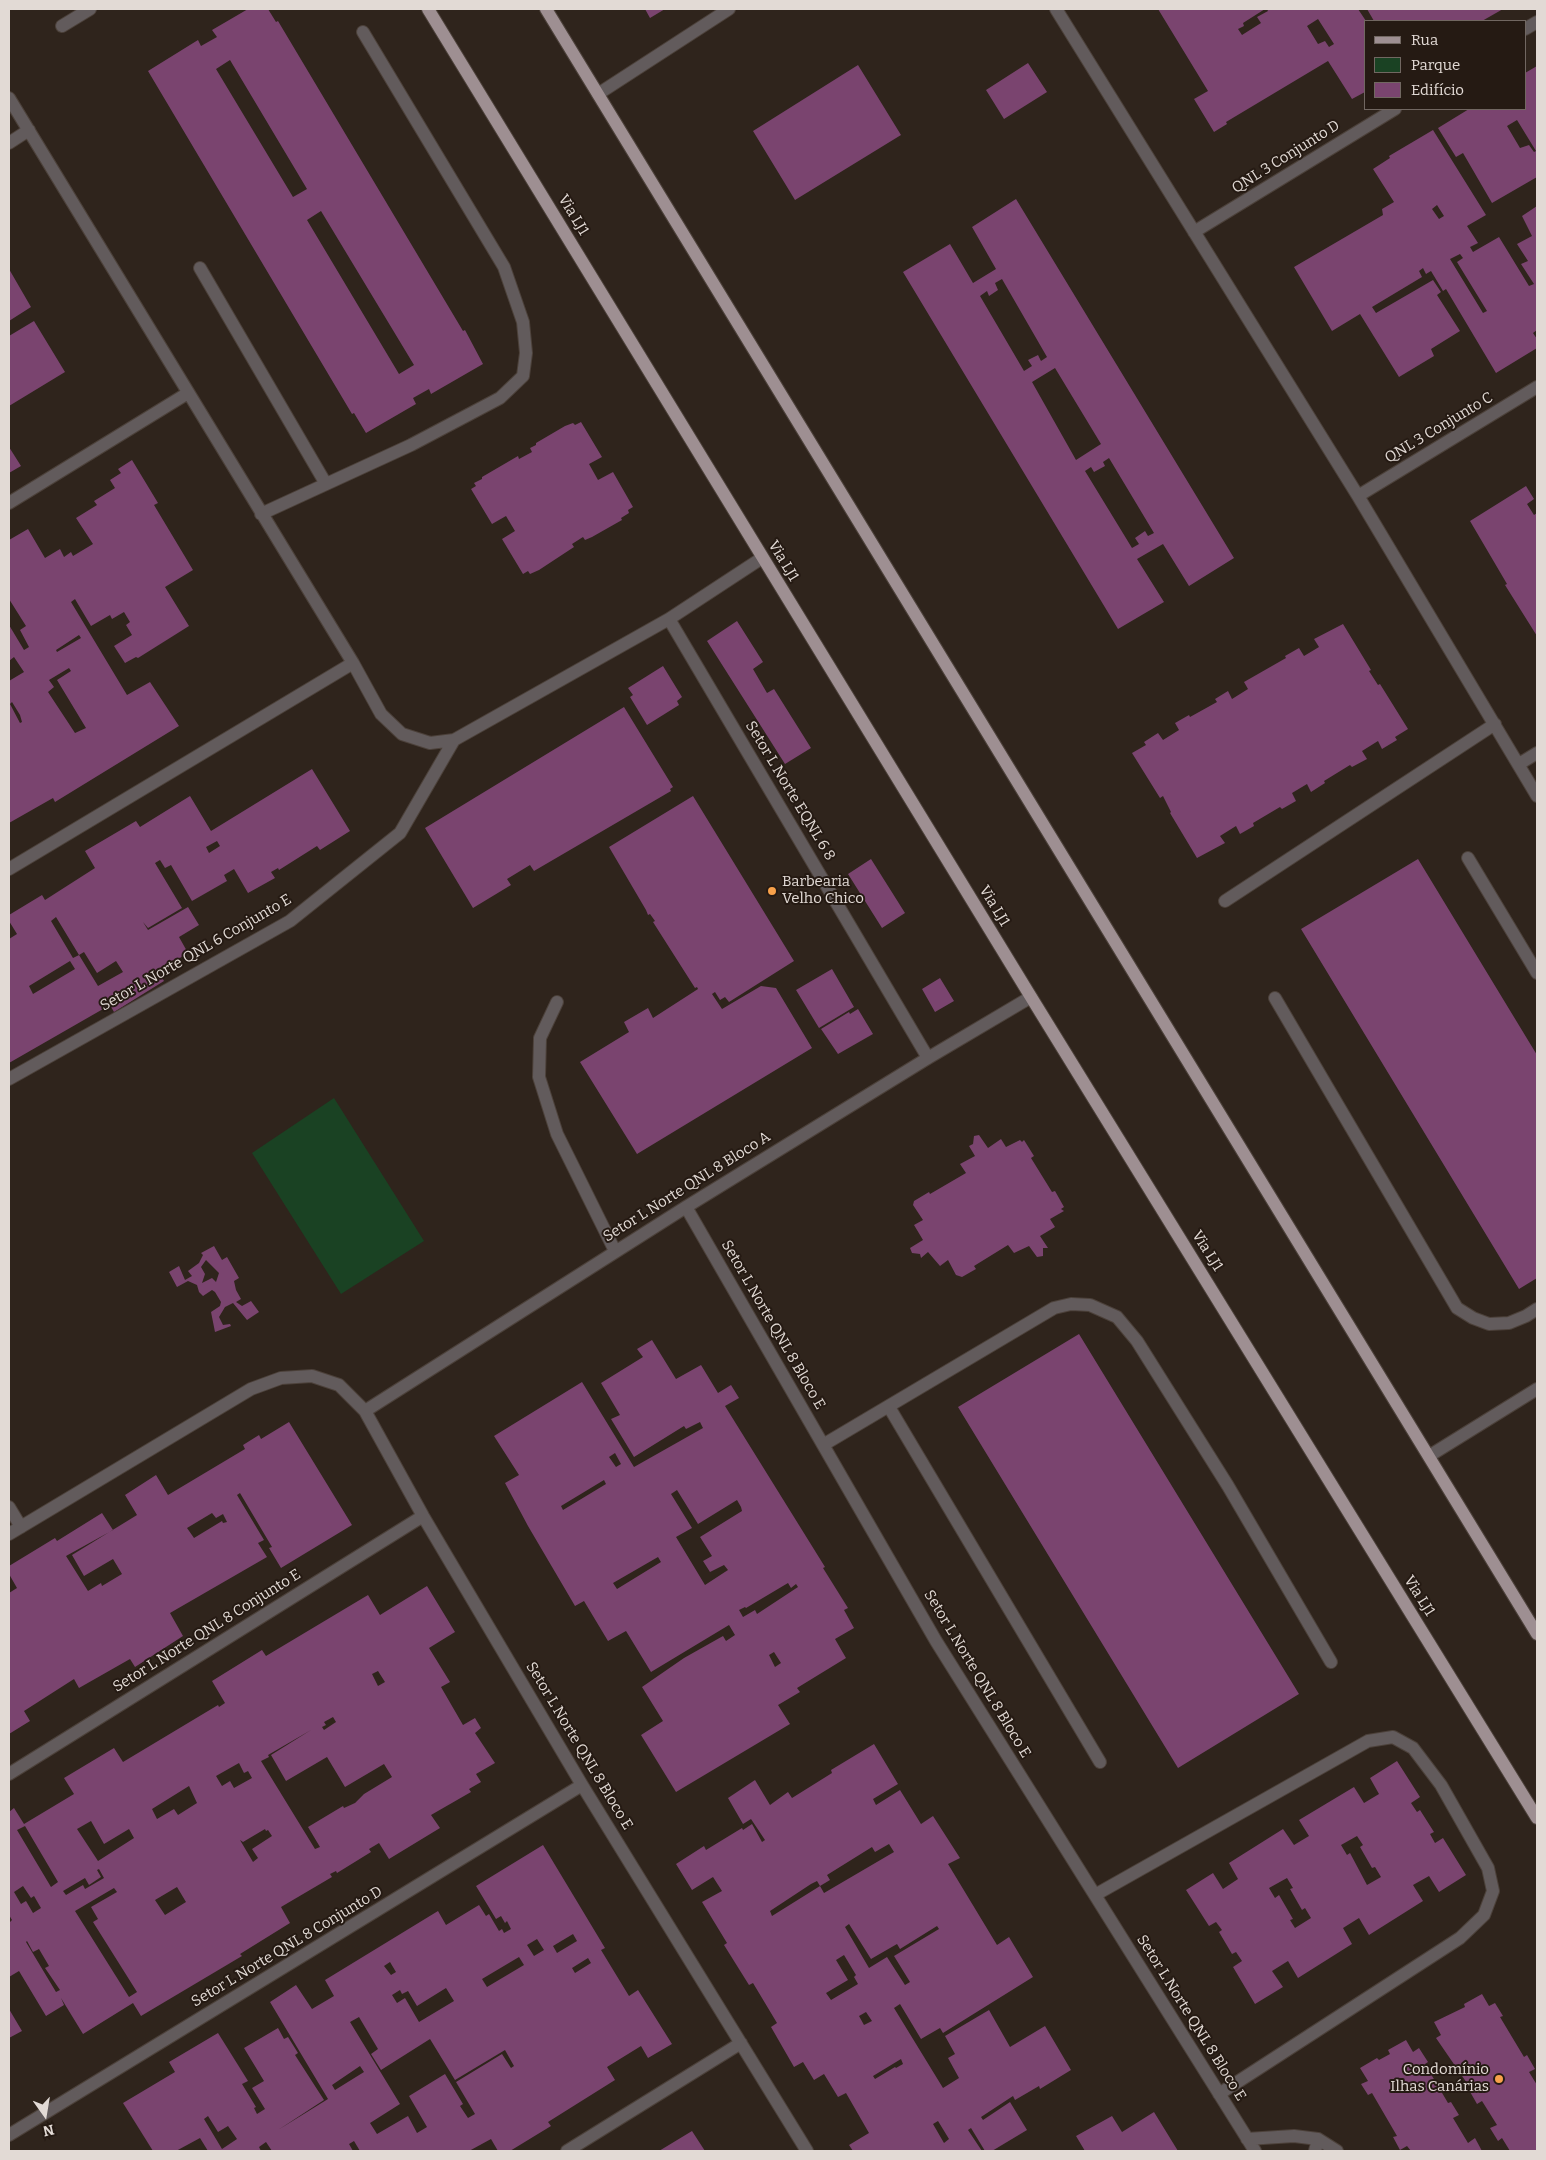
<!DOCTYPE html>
<meta charset="utf-8">
<style>
body{margin:0}
#map{position:relative;width:1546px;height:2160px;overflow:hidden;background:#2f241c;font-family:Bitter,serif}
canvas{display:block}
.frame{position:absolute;inset:0;border:10px solid #e2dad5;pointer-events:none}
.legend{position:absolute;left:1364px;top:20px;width:162px;height:90px;box-sizing:border-box;background:#251a13;border:1px solid #716761;margin:0;padding:6px 9px;list-style:none;font-size:15px;color:#e2dad5}
.legend li{display:flex;align-items:center;gap:10px;height:25px}
.legend b{width:25px;border:1px solid #716761}
.north{position:absolute;left:20px;top:2090px;width:50px;height:50px;-webkit-text-stroke:4px #251a13;paint-order:stroke;rotate:167deg;font-size:14px;font-weight:700;line-height:20px;text-align:center;color:#e2dad5}
.north::after{content:'';display:block;margin:auto;width:18px;height:22px;background:#e2dad5;clip-path:polygon(50% 0,100% 100%,50% 72%,0 100%)}
</style>
<div id="map">
<canvas width="1546" height="2160"></canvas>
<div class="frame"></div>
<ul class="legend">
<li><b style="height:6px;background:#9e8f92"></b>Rua</li>
<li><b style="height:14px;background:#1a4223"></b>Parque</li>
<li><b style="height:14px;background:#7a446f"></b>Edifício</li>
</ul>
<div class="north">N</div>
</div>
<script>
const context = document.querySelector('canvas').getContext('2d');
context.lineJoin = 'round';
function paint(path, color) {
  context.fillStyle = color;
  context.fill(path, 'evenodd');
}
function toPath(rows) {
  const path = new Path2D();
  for (const r of rows) {
    path.moveTo(r[0], r[1]);
    for (let i = 2; i < r.length; i += 2) path.lineTo(r[i], r[i + 1]);
  }
  return path;
}
function trace(path, color, width, dash) {
  context.strokeStyle = color;
  context.lineWidth = width;
  context.lineCap = dash ? 'butt' : 'round';
  context.setLineDash(dash || []);
  context.stroke(path);
}
function write(font, color, halo, rows, align = 'center') {
  context.font = font + ' Bitter,serif';
  context.lineWidth = 4;
  context.setLineDash([]);
  context.textBaseline = 'middle';
  context.strokeStyle = halo;
  context.fillStyle = color;
  for (const [text, x, y, turn = 0] of rows) {
    context.save();
    context.translate(x, y);
    context.rotate((+turn || 0) * Math.PI / 180);
    context.textAlign = isNaN(turn) ? turn : align;
    if (halo) context.strokeText(text, 0, 0);
    context.fillText(text, 0, 0);
    context.restore();
  }
}
const green = toPath([
 [334,1098,424,1241,341,1294,252,1153]
]);
const building = toPath([
 [248,9,268,9,276,22,278,21,463,331,465,330,483,364,431,394,429,389,413,398,416,404,366,433,354,413,352,414,148,71,198,40,201,46,217,37,212,30],
 [230,60,307,189,293,197,216,69],
 [321,211,414,365,399,374,307,220],
 [645,9,665,9,650,18],
 [1158,9,1265,9,1243,23,1244,26,1238,29,1242,35,1261,23,1257,17,1268,11,1267,9,1358,9,1366,21,1365,92,1352,99,1328,61,1226,122,1227,124,1214,132,1194,99,1208,91],
 [1318,19,1334,44,1329,47,1325,41,1318,44,1307,26],
 [1367,9,1503,9,1482,21,1374,21],
 [1028,63,1047,92,1004,119,986,90],
 [858,65,901,135,795,200,753,131],
 [1537,66,1537,177,1492,203,1463,153,1456,157,1438,128,1469,109,1525,109,1525,73],
 [1517,120,1536,151,1534,152,1529,145,1520,148,1507,126],
 [1433,130,1486,215,1467,226,1478,243,1470,247,1473,252,1499,237,1529,286,1534,284,1521,264,1528,261,1517,244,1532,236,1522,216,1537,206,1537,330,1533,333,1537,339,1537,348,1496,373,1446,289,1443,291,1431,271,1426,274,1423,268,1419,271,1422,277,1372,307,1376,313,1433,280,1441,292,1437,295,1460,331,1431,349,1434,356,1399,377,1360,314,1332,331,1294,267,1383,215,1382,209,1394,202,1373,169,1390,158,1389,156],
 [1437,205,1444,216,1439,219,1432,209],
 [1460,254,1463,258,1457,262,1487,311,1483,313,1450,259],
 [1016,199,1234,558,1189,586,1163,544,1137,559,1164,602,1118,629,903,272,950,244,973,283,996,269,972,227],
 [1002,279,1047,357,1041,361,1038,355,1028,360,1032,366,1024,371,980,296,987,291,989,296,998,290,995,283],
 [1055,368,1101,444,1076,460,1032,382],
 [1109,458,1154,533,1148,536,1145,531,1135,538,1139,544,1132,548,1085,471,1091,467,1094,472,1105,466,1103,462],
 [9,269,31,307,9,321],
 [34,321,65,372,9,406,9,336],
 [581,422,602,457,589,464,598,480,613,472,633,507,628,510,629,513,621,518,622,520,592,537,585,540,583,537,572,544,574,547,539,570,530,574,528,571,523,574,502,539,515,531,506,516,492,524,471,489,476,486,474,483,482,479,482,477,518,456,519,459,532,452,530,448,536,445,536,443,565,426,573,423,575,425],
 [9,447,21,466,9,473],
 [132,460,158,503,154,505,193,570,165,587,189,626,138,658,136,657,125,663,114,646,132,635,126,625,130,622,124,612,112,619,110,615,91,626,75,599,71,602,127,695,150,682,179,726,55,802,53,798,9,823,9,681,24,672,14,657,9,661,9,625,24,650,29,647,20,630,26,626,9,599,9,540,28,529,45,558,60,549,64,557,71,552,73,556,93,544,76,518,97,505,94,501,115,488,110,480,121,473,118,469],
 [79,635,81,638,57,652,56,650],
 [69,668,71,671,57,680,86,728,75,733,48,692,54,687,49,680],
 [12,702,20,715,22,722,20,723,10,704],
 [1526,486,1534,499,1527,504,1534,515,1537,513,1537,636,1505,585,1507,584,1470,521],
 [737,621,763,662,753,669,767,693,774,689,811,748,785,764,707,641],
 [1343,624,1371,670,1369,671,1378,685,1380,684,1408,729,1395,737,1397,740,1382,749,1378,741,1362,751,1367,759,1352,767,1350,765,1324,781,1325,783,1311,792,1307,784,1292,793,1296,801,1282,809,1280,807,1253,823,1254,826,1240,834,1236,826,1220,836,1225,843,1197,858,1170,813,1171,812,1163,796,1160,798,1132,753,1146,745,1144,742,1158,733,1163,740,1179,730,1175,723,1189,715,1190,717,1217,702,1215,699,1228,691,1232,699,1248,689,1244,682,1286,658,1285,656,1299,648,1304,656,1319,647,1314,639],
 [663,666,682,697,677,701,679,705,647,725,630,697,633,695,628,688],
 [624,707,673,787,670,789,671,791,534,871,530,865,507,879,511,885,473,908,425,828],
 [312,769,350,831,320,850,317,846,279,870,278,868,271,872,275,878,248,893,234,869,224,875,227,881,192,901,171,865,165,868,160,860,155,863,182,908,148,928,143,922,148,930,188,907,199,925,179,937,188,953,158,971,164,981,114,1012,110,1005,9,1063,9,939,17,934,9,921,9,915,42,895,45,900,95,868,85,851,136,821,140,827,190,796,211,831],
 [217,841,220,846,209,853,206,847],
 [56,917,79,955,84,952,97,973,116,961,123,972,98,986,79,955,73,958,51,921],
 [70,961,75,969,33,994,29,986],
 [693,796,794,961,729,1002,725,997,720,1000,715,992,712,994,722,1009,761,986,776,988,812,1048,637,1154,580,1062,629,1032,624,1022,648,1008,653,1018,698,989,697,987,695,988,653,922,655,921,650,914,648,915,646,910,609,847],
 [871,859,905,913,882,928,848,874],
 [1418,859,1537,1055,1537,1278,1519,1289,1301,929],
 [832,969,854,1007,819,1028,796,990],
 [940,978,954,1001,935,1012,922,989],
 [858,1009,873,1034,838,1054,821,1029,849,1012,850,1014],
 [979,1135,988,1148,1001,1139,1006,1147,1020,1140,1022,1142,1024,1140,1034,1156,1031,1158,1052,1192,1055,1191,1064,1207,1061,1209,1064,1211,1050,1219,1055,1227,1040,1236,1048,1248,1043,1248,1043,1256,1037,1257,1029,1246,1014,1253,1008,1245,974,1266,976,1269,962,1277,956,1275,948,1260,940,1266,928,1252,921,1258,920,1254,912,1253,910,1248,923,1240,914,1225,923,1220,913,1205,914,1201,929,1192,930,1194,966,1173,960,1164,975,1156,969,1146,973,1144,974,1136],
 [214,1246,222,1260,227,1257,239,1278,234,1281,236,1290,241,1299,236,1302,242,1306,251,1301,259,1312,247,1320,233,1303,225,1307,219,1317,223,1325,230,1324,231,1326,215,1332,211,1312,220,1306,221,1302,215,1292,212,1290,203,1296,199,1292,197,1285,188,1281,177,1287,169,1272,179,1266,185,1280,192,1276,188,1271,199,1263,203,1255,201,1253],
 [206,1260,219,1273,216,1282,212,1278,202,1283,205,1274,201,1267],
 [1079,1334,1299,1694,1178,1768,958,1407],
 [652,1340,676,1379,701,1365,718,1393,731,1385,739,1398,725,1406,825,1567,823,1568,848,1608,844,1610,854,1628,835,1639,846,1658,797,1688,800,1692,778,1705,790,1724,676,1792,641,1735,663,1721,642,1687,684,1658,723,1636,726,1641,735,1635,729,1625,651,1672,626,1631,608,1641,584,1601,575,1606,528,1526,505,1483,519,1475,494,1436,582,1382,634,1467,703,1428,700,1422,686,1429,684,1426,634,1457,611,1419,620,1415,601,1383,643,1357,637,1349],
 [615,1453,621,1464,616,1467,609,1457],
 [604,1480,606,1484,563,1510,561,1506],
 [677,1490,698,1524,737,1500,741,1507,742,1511,700,1537,712,1556,703,1561,710,1572,724,1565,728,1570,705,1585,676,1537,692,1528,671,1494],
 [658,1557,661,1562,617,1589,613,1583],
 [788,1583,791,1588,796,1584,798,1587,757,1614,755,1610,743,1617,739,1610,745,1607,746,1608],
 [774,1652,781,1663,775,1667,769,1655],
 [289,1422,352,1525,281,1568,269,1548,272,1547,240,1493,237,1495,264,1540,258,1543,267,1557,170,1613,183,1636,135,1667,130,1659,79,1688,74,1679,24,1711,30,1721,9,1734,9,1593,17,1588,9,1574,9,1566,55,1538,57,1541,102,1513,113,1530,66,1556,88,1591,101,1583,102,1586,122,1574,113,1559,84,1576,72,1555,137,1515,125,1495,156,1475,168,1495,245,1449,243,1445,259,1435,261,1439],
 [212,1513,216,1518,223,1514,227,1522,223,1523,222,1521,194,1538,187,1528],
 [427,1586,455,1632,429,1648,450,1682,441,1687,463,1725,475,1718,481,1728,475,1733,495,1763,476,1774,481,1782,469,1789,471,1792,431,1815,440,1828,389,1859,379,1843,369,1849,371,1852,337,1873,336,1871,330,1874,332,1877,281,1907,290,1923,240,1954,242,1956,141,2016,133,2003,83,2034,61,1998,64,2005,46,2016,19,1971,9,1977,9,1923,12,1920,9,1915,9,1812,14,1808,24,1824,74,1794,64,1778,114,1748,123,1762,218,1705,219,1707,225,1703,212,1681,262,1650,266,1656,368,1595,380,1615],
 [378,1671,385,1682,378,1686,372,1674],
 [333,1717,336,1722,324,1730,322,1727,326,1725,324,1722],
 [311,1730,271,1755,286,1781,327,1757,345,1787,384,1764,392,1777,364,1794,355,1803,344,1808,343,1806,308,1827,320,1847,315,1849,261,1761,269,1757,268,1755],
 [239,1763,244,1773,248,1771,252,1778,234,1788,230,1781,222,1786,216,1776],
 [189,1786,197,1803,178,1815,174,1809,157,1819,152,1809],
 [91,1821,104,1844,129,1829,134,1838,98,1861,77,1829],
 [25,1826,58,1882,51,1887,17,1830],
 [265,1829,266,1831,268,1830,272,1836,252,1849,258,1858,253,1862,240,1840,243,1842],
 [99,1869,104,1878,85,1889,83,1885,66,1895,63,1891,85,1878,89,1885,101,1877,97,1870],
 [23,1886,31,1898,34,1896,41,1908,33,1913,26,1901,21,1904,14,1892],
 [177,1887,186,1902,165,1915,155,1900],
 [114,1888,117,1892,91,1907,98,1919,93,1922,137,1992,129,1997,75,1911],
 [27,1941,33,1952,39,1949,49,1966,45,1968,60,1990,56,1992,26,1942],
 [874,1744,898,1784,873,1799,876,1805,900,1790,921,1824,933,1816,960,1858,948,1864,997,1945,1009,1937,1033,1977,943,2033,940,2028,921,2039,900,2004,894,2008,943,2088,959,2078,948,2058,955,2054,945,2036,989,2010,1010,2047,1045,2026,1071,2070,1040,2089,1039,2086,1015,2100,1013,2096,981,2117,983,2120,1010,2102,1027,2130,992,2151,985,2151,971,2128,968,2130,982,2151,853,2151,849,2145,869,2133,846,2093,838,2097,824,2074,814,2080,803,2062,794,2067,771,2027,777,2023,753,1983,749,1985,724,1945,727,1943,702,1902,722,1891,713,1877,692,1890,676,1864,704,1846,706,1850,742,1828,743,1830,752,1824,762,1842,765,1840,751,1819,743,1824,728,1798,755,1780,770,1805,788,1792,792,1798,832,1773,831,1770],
 [889,1844,894,1852,824,1893,820,1886,772,1916,770,1911,811,1884,817,1881,820,1886,830,1880,827,1875,872,1847,875,1852],
 [849,1924,871,1959,897,1944,900,1949,937,1926,939,1929,894,1956,910,1982,905,1985,887,1957,869,1968,845,1927],
 [844,1955,856,1975,854,1977,858,1984,831,2000,826,1993,848,1980,836,1960],
 [866,2012,872,2021,864,2025,859,2016],
 [901,2059,903,2064,896,2068,895,2067,875,2079,873,2076],
 [938,2121,949,2139,944,2143,933,2124],
 [1397,1761,1420,1797,1411,1803,1417,1812,1420,1810,1434,1832,1430,1834,1435,1843,1443,1838,1466,1875,1439,1892,1429,1876,1413,1885,1423,1901,1369,1935,1359,1918,1343,1928,1352,1944,1298,1978,1288,1961,1272,1971,1283,1987,1255,2004,1233,1967,1242,1961,1236,1952,1232,1954,1219,1932,1222,1930,1216,1922,1209,1926,1186,1890,1213,1873,1223,1889,1238,1879,1229,1863,1283,1829,1294,1845,1309,1836,1299,1820,1354,1787,1364,1803,1379,1794,1370,1778],
 [1357,1836,1363,1845,1360,1847,1372,1868,1375,1867,1381,1877,1367,1885,1350,1853,1347,1855,1341,1845],
 [1287,1878,1293,1888,1290,1889,1302,1910,1305,1908,1311,1918,1295,1928,1290,1920,1293,1919,1279,1895,1275,1898,1269,1888],
 [543,1845,605,1948,601,1950,629,1996,638,1990,672,2044,648,2058,641,2046,607,2067,615,2080,548,2122,551,2126,510,2151,498,2151,491,2139,469,2151,360,2151,354,2141,349,2144,353,2151,272,2151,266,2142,259,2147,261,2151,208,2151,200,2138,176,2151,153,2151,123,2103,175,2072,169,2062,218,2033,248,2081,242,2084,256,2107,254,2108,257,2114,265,2109,252,2088,264,2081,244,2048,278,2028,284,2039,288,2037,298,2053,295,2055,324,2100,278,2130,328,2099,270,2002,296,1985,312,2009,334,1996,325,1980,438,1911,446,1925,479,1905,486,1916,489,1914,499,1931,502,1929,504,1933,511,1929,507,1921,505,1923,501,1916,496,1919,476,1886],
 [573,1934,577,1941,557,1953,553,1946],
 [537,1939,544,1950,534,1956,527,1945],
 [519,1957,524,1965,487,1987,482,1979],
 [588,1958,591,1963,575,1973,572,1968],
 [390,1962,396,1972,391,1975,384,1966],
 [446,1988,454,2001,419,2022,405,1998,397,2003,392,1995,400,1990,402,1994,408,1991,417,2006],
 [359,2017,378,2049,371,2054,381,2070,430,2039,455,2080,505,2050,514,2066,511,2068,502,2054,456,2082,475,2114,468,2118,460,2106,463,2104,445,2074,409,2096,427,2127,417,2133,408,2116,377,2134,370,2123,400,2104,350,2022],
 [360,2066,364,2072,335,2090,332,2085],
 [208,2116,218,2132,228,2126,237,2139,222,2149,204,2119],
 [1482,1994,1489,2006,1495,2003,1503,2016,1500,2017,1524,2057,1527,2055,1535,2069,1529,2072,1537,2085,1537,2151,1510,2151,1502,2138,1498,2141,1490,2128,1497,2125,1482,2101,1477,2104,1469,2090,1471,2089,1436,2038,1441,2035,1434,2022,1465,2007,1464,2004],
 [9,2009,22,2031,9,2038],
 [1406,2040,1413,2052,1419,2048,1428,2062,1425,2064,1448,2103,1451,2102,1459,2115,1453,2118,1468,2143,1475,2138,1482,2151,1411,2151,1407,2146,1400,2150,1393,2137,1397,2136,1372,2093,1368,2095,1361,2084,1368,2081,1360,2068,1377,2058,1379,2060,1390,2054,1388,2050],
 [1154,2112,1178,2151,1085,2151,1076,2136,1112,2116,1122,2132],
 [692,2131,705,2151,659,2151]
]);
const minor = toPath([
 [1056,9,1358,496,1537,796],
 [62,26,90,9],
 [1525,29,1537,22],
 [598,94,729,9],
 [9,98,353,663,381,714,402,734,430,743,454,740,669,619,762,558],
 [9,143,29,130],
 [1194,232,1395,109],
 [200,268,326,484],
 [1358,496,1537,387],
 [9,503,188,393],
 [261,514,411,445,500,398,523,376,526,353,523,322,504,267,363,32],
 [669,619,928,1058],
 [1519,764,1537,753],
 [1468,858,1537,973],
 [9,869,353,663],
 [1225,901,1495,724],
 [1275,998,1457,1308,1473,1318,1489,1324,1509,1323,1526,1316,1537,1309],
 [557,1002,540,1038,539,1077,557,1134,615,1251],
 [9,1079,290,921,400,833,454,740],
 [686,1207,936,1641,1255,2151],
 [889,1407,1100,1762],
 [365,1411,686,1207,928,1058,1031,997],
 [823,1445,1054,1308,1071,1304,1090,1305,1117,1317,1137,1341,1228,1486,1331,1662],
 [1429,1456,1537,1389],
 [9,1507,21,1527],
 [9,1534,251,1389,281,1378,312,1376,339,1385,365,1411,423,1516,582,1785,807,2151],
 [9,1774,423,1516],
 [1095,1895,1368,1741,1393,1737,1413,1748,1441,1785,1488,1868,1493,1891,1484,1915,1460,1938,1219,2094],
 [9,2135,582,1785],
 [1247,2139,1294,2136,1318,2139,1337,2151],
 [567,2151,741,2043],
 [1315,2151,1318,2139]
]);
const major = toPath([
 [428,9,1031,997,1537,1818],
 [546,9,1537,1634]
]);
const markers = [
 [772,891,5,"#f8a14a"],
 [1499,2079,5,"#f8a14a"]
];
const streetNames = [
 ["QNL 3 Conjunto D",1286,157,-32],
 ["Via LJ1",573,215,59],
 ["QNL 3 Conjunto C",1439,428,-31],
 ["Via LJ1",783,561,59],
 ["Setor L Norte EQNL 6 8",790,791,59],
 ["Via LJ1",994,906,59],
 ["Setor L Norte QNL 6 Conjunto E",196,953,-30],
 ["Setor L Norte QNL 8 Bloco A",687,1187,-32],
 ["Via LJ1",1207,1251,58],
 ["Setor L Norte QNL 8 Bloco E",773,1325,60],
 ["Via LJ1",1419,1596,58],
 ["Setor L Norte QNL 8 Conjunto E",207,1631,-32],
 ["Setor L Norte QNL 8 Bloco E",977,1674,59],
 ["Setor L Norte QNL 8 Bloco E",579,1746,59],
 ["Setor L Norte QNL 8 Conjunto D",287,1947,-31],
 ["Setor L Norte QNL 8 Bloco E",1191,2018,58]
];
const poiNames = [
 ["Barbearia",782,882],
 ["Velho Chico",782,899],
 ["Condomínio",1489,2070,"right"],
 ["Ilhas Canárias",1489,2087,"right"]
];
paint(green, '#1a4223');
paint(building, '#7a446f');
trace(minor, '#4c413a', 14);
trace(major, '#4c413a', 14);
trace(minor, '#625b5c', 12);
trace(major, '#9e8f92', 12);
for (const [x, y, r, color] of markers) {
  const dot = new Path2D();
  dot.arc(x, y, r, 0, 2 * Math.PI);
  context.fillStyle = color;
  context.fill(dot);
  trace(dot, '#251a13', 2);
}
write('15px', '#e2dad5', '#251a13', streetNames);
write('15px', '#e2dad5', '#251a13', poiNames, 'left');
</script>
